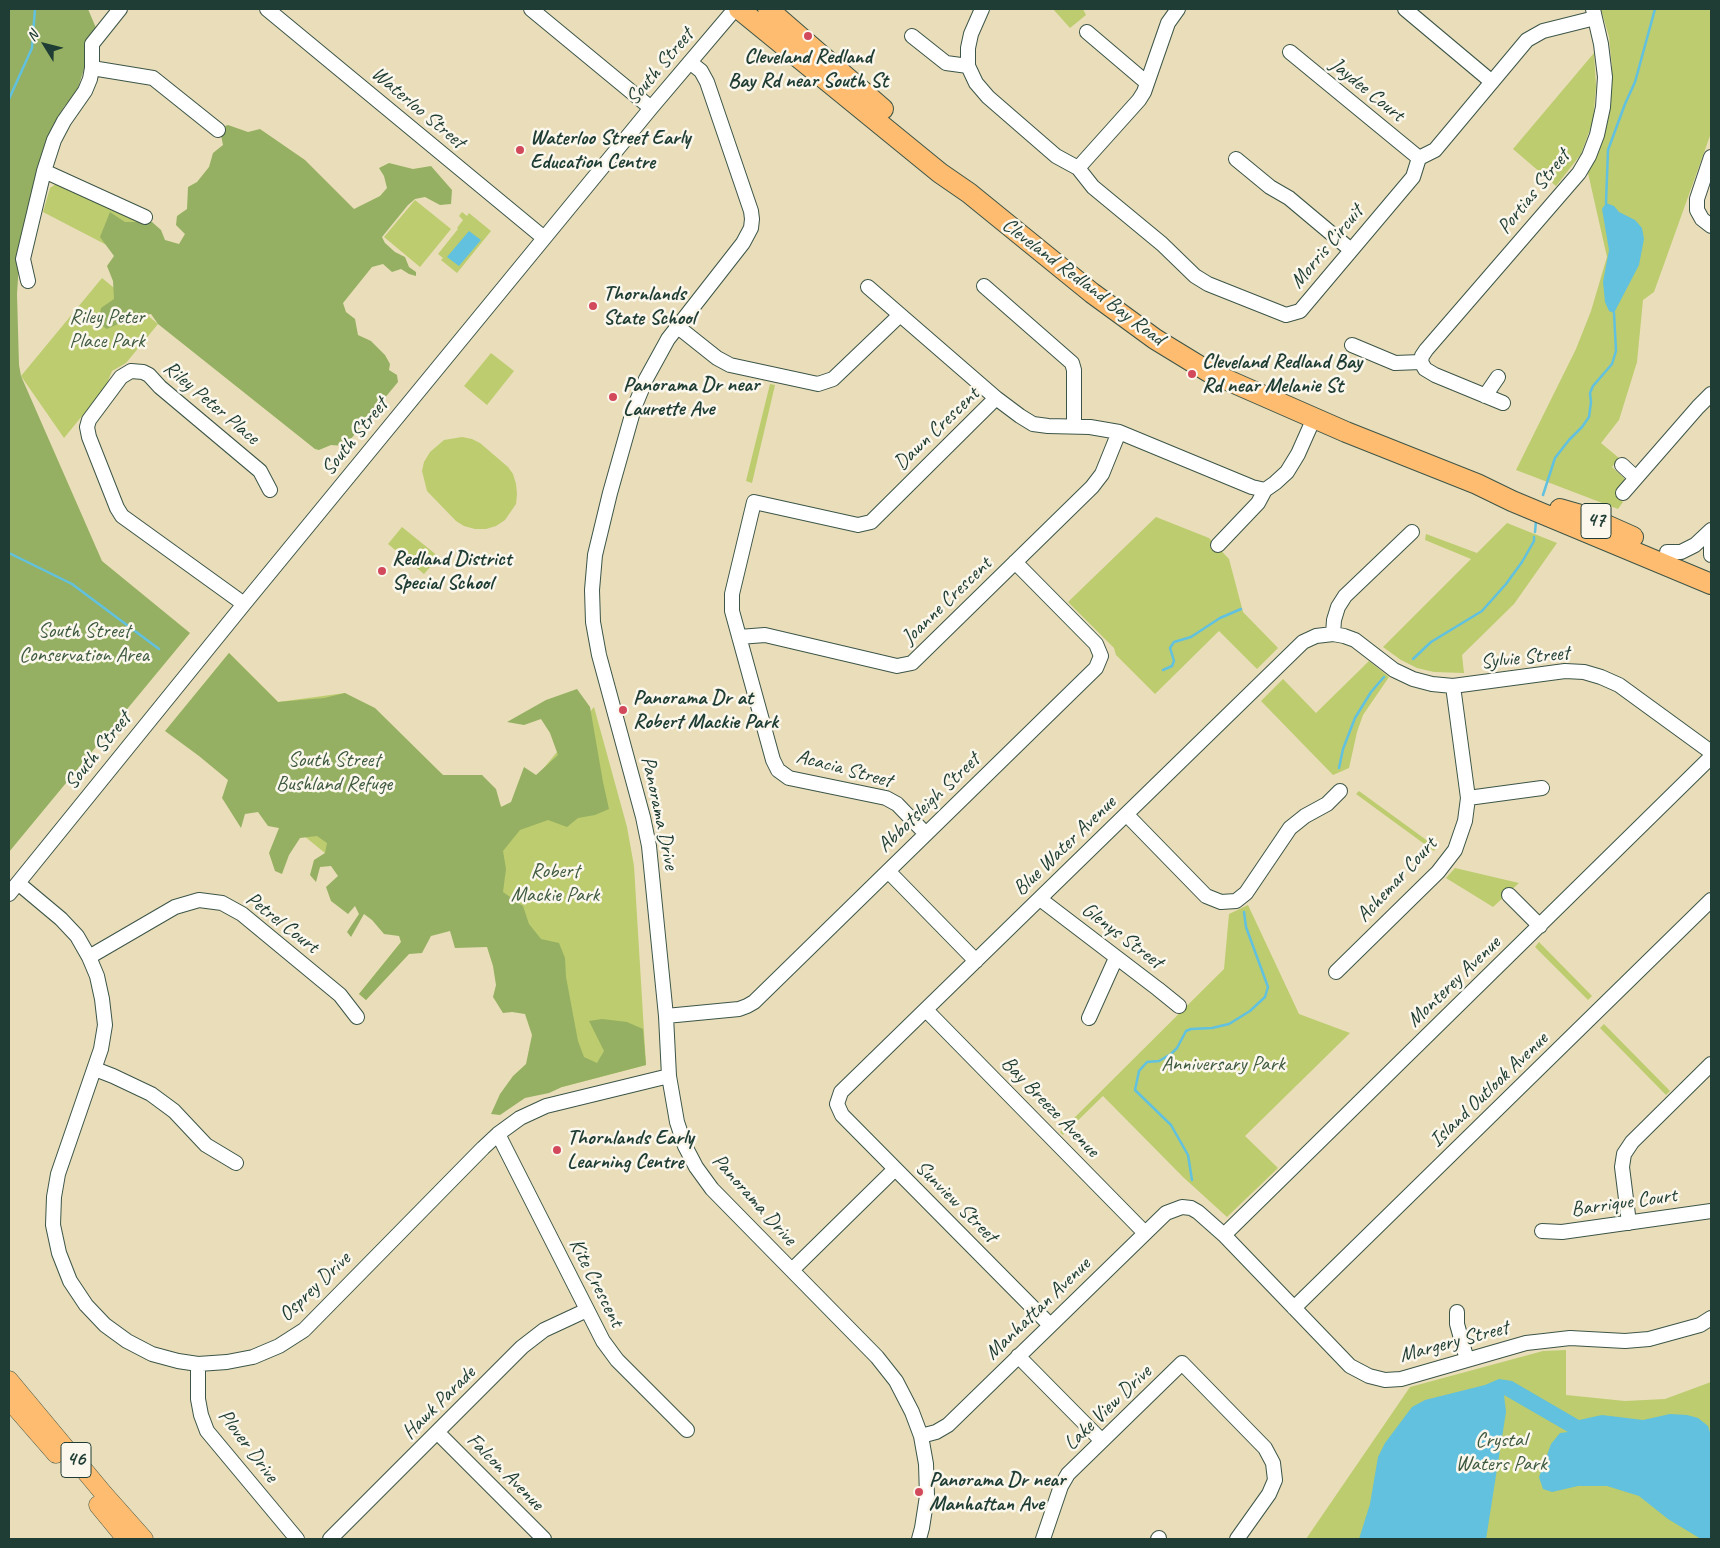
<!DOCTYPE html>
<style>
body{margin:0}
#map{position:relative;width:1720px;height:1548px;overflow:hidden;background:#e9deb9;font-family:Caveat,sans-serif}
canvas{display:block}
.frame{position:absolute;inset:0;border:10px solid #1f3d34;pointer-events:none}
.north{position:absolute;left:20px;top:20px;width:50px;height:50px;-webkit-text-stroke:4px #fbf7ec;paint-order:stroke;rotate:306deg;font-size:14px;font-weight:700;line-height:20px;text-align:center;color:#1f3d34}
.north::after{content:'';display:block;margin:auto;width:18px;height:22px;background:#1f3d34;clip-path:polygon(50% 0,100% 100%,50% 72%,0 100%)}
</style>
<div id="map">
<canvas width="1720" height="1548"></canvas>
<div class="frame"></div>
<div class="north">N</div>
</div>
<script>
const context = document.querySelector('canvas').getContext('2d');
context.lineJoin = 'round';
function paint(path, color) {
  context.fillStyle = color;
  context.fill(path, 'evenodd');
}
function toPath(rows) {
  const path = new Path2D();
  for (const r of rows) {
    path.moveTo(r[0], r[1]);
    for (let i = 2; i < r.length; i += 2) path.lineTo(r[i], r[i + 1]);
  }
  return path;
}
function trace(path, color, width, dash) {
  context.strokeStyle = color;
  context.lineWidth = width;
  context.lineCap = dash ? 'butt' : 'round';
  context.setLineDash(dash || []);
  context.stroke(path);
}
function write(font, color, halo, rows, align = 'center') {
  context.font = font + ' Caveat,sans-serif';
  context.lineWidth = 5;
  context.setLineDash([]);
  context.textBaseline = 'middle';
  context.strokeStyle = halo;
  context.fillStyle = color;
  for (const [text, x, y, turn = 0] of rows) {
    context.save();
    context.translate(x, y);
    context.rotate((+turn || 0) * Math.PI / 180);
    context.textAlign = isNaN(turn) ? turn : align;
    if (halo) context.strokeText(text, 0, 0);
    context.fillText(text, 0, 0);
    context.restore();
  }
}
const green = toPath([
 [1053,9,1083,9,1086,15,1070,28],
 [1601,9,1711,9,1711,133,1654,292,1643,300,1637,362,1619,420,1601,443,1619,458,1612,467,1624,478,1625,483,1617,495,1623,502,1618,509,1516,470,1576,349,1591,311,1607,257,1588,173,1599,147,1609,112,1612,67,1609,37],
 [1594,53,1596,86,1593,121,1581,154,1556,186,1513,149],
 [56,184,145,225,122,253,43,212,50,188],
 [415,200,451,229,420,267,384,237],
 [462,212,467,216,469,213,491,231,457,273,441,260,443,258,438,254,458,229,457,228,463,220,459,216],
 [102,278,158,324,126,363,112,371,105,388,64,438,21,376],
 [491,353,514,371,487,405,464,386],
 [770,384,775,385,752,483,746,481],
 [462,437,472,439,480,443,508,467,513,474,516,484,517,494,516,504,505,520,496,526,486,529,475,529,464,526,456,521,427,491,422,471,424,462,430,452,444,440],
 [1156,517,1209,538,1229,559,1243,612,1278,648,1257,669,1219,631,1155,694,1116,655,1114,648,1068,602],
 [1507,523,1557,543,1514,604,1462,655,1464,673,1434,672,1417,668,1401,660,1383,647,1471,559,1425,540,1426,534,1477,553],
 [402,527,439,557,424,574,388,544],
 [229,653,278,702,345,693,443,775,482,775,506,814,594,707,627,827,634,866,646,1065,562,1087,467,891,366,1000,359,994,414,926,170,726],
 [1369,661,1389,677,1363,715,1357,732,1349,768,1333,775,1261,701,1283,679,1316,713],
 [1359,791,1436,847,1434,851,1356,794],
 [1455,868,1519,883,1493,907,1446,878],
 [1248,905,1299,1014,1350,1033,1245,1136,1278,1168,1227,1217,1183,1177,1103,1096,1063,1135,1060,1132,1224,969,1229,914],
 [1539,942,1592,996,1588,1000,1535,947],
 [1604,1024,1670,1091,1666,1095,1600,1028],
 [1566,1350,1566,1395,1625,1401,1665,1399,1711,1382,1711,1539,1306,1539,1410,1387,1543,1351]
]);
const forest = toPath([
 [9,9,88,9,96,28,86,50,84,69,77,91,64,107,50,133,19,263,17,294,19,365,21,376,102,561,190,633,9,852],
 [228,125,248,132,260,129,305,160,354,209,380,196,387,188,384,176,379,168,389,163,413,169,431,166,452,190,451,204,440,205,425,197,415,199,408,205,382,237,385,243,395,252,405,257,409,267,416,272,416,276,409,274,401,269,392,272,383,264,372,267,343,303,346,312,355,319,358,335,371,341,385,355,390,364,389,370,397,375,398,382,345,446,331,445,319,450,315,449,158,324,151,314,133,317,107,329,98,323,101,308,114,299,113,281,107,266,114,256,100,237,110,212,125,222,152,222,161,230,165,240,179,244,185,234,176,225,177,216,187,209,188,187,197,182,209,167,213,153,223,145,221,135,222,127],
 [229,653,278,702,324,698,345,693,375,708,443,775,482,775,496,789,501,807,511,802,524,767,536,775,558,755,550,733,541,719,524,725,507,722,546,700,577,689,590,707,603,782,609,809,595,815,578,818,567,827,548,820,520,830,503,851,506,869,503,892,523,906,529,924,541,939,559,943,565,958,566,977,578,1041,584,1057,597,1063,604,1051,589,1021,602,1019,627,1022,643,1029,646,1065,562,1087,549,1093,525,1098,500,1115,491,1114,500,1094,513,1076,526,1064,532,1035,525,1014,512,1012,503,1013,493,997,496,985,493,966,487,947,455,948,450,931,431,936,422,953,409,954,366,1000,359,994,401,942,399,936,384,934,372,920,364,914,351,937,347,932,359,914,355,906,348,914,331,901,326,887,338,876,331,866,320,867,316,882,310,875,314,860,325,853,327,843,317,836,300,838,289,855,282,874,275,871,269,853,279,828,268,826,258,812,245,814,241,828,222,798,228,780,199,756,165,731]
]);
const water = toPath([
 [1606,203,1614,206,1619,212,1635,220,1642,228,1644,239,1639,265,1614,313,1609,311,1605,302,1603,282,1609,250,1602,209],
 [469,231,481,240,459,266,447,257],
 [1499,1379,1512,1381,1579,1420,1602,1415,1643,1420,1670,1414,1687,1415,1698,1418,1708,1426,1711,1436,1711,1539,1701,1539,1668,1519,1639,1496,1607,1486,1578,1486,1552,1492,1543,1489,1539,1477,1551,1444,1560,1433,1568,1432,1504,1395,1506,1412,1486,1539,1359,1539,1370,1504,1378,1457,1385,1443,1412,1407,1425,1400,1485,1385]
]);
const stream = toPath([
 [9,99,32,48,35,9],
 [1606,203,1608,150,1625,104,1635,82,1655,9],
 [1543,495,1555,458,1569,440,1582,427,1589,417,1591,402,1590,393,1593,386,1612,364,1616,351,1614,313],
 [1535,532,1536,521],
 [9,553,72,584,159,649],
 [1413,659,1431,642,1482,611,1506,584,1522,562,1534,541,1534,537],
 [1163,670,1172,666,1174,661,1170,648,1174,642,1191,637,1220,618,1241,609],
 [1339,768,1343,749,1355,718,1371,692,1384,677],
 [1192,1180,1188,1155,1171,1125,1135,1090,1139,1071,1147,1062,1159,1061,1171,1054,1177,1048,1186,1031,1191,1029,1212,1028,1229,1024,1250,1011,1265,997,1268,987,1246,927,1244,912]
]);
const minor = toPath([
 [267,9,544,238],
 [531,9,651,108],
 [982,9,971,34,968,48,968,66,976,83,988,97,1056,156,1078,168,1093,187,1162,244,1195,276,1208,284,1286,315,1300,311,1413,177,1419,158,1435,150,1527,40,1543,31,1595,18,1593,9],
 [1405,9,1492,82],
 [1087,32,1147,83],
 [912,36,946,63,968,66],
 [1290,52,1419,158],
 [691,63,701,71,707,82,751,211,752,219,751,228,743,243,668,339,646,379,634,408,610,493,595,555,592,590,593,622,599,655,643,817,649,846,666,1016,669,1076,677,1122,685,1146,696,1167,712,1189,877,1357,896,1381,912,1412,921,1436,926,1464,927,1496,922,1528,919,1539],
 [92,68,153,78,218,130],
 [1711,157,1697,199,1697,210,1702,219,1711,226],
 [1236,159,1270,187,1289,198,1351,250],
 [1078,168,1139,100,1144,92,1168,23,1178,9],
 [44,171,145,217],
 [28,281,23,259,44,171,54,140,64,121,85,91,90,79,92,68,92,44,120,9],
 [984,286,1072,363,1074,370,1074,426],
 [868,287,996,398],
 [678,327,717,358,730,365,818,384,833,379,900,315],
 [1352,345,1395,363,1421,362],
 [1421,362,1422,356,1426,350,1579,173,1589,156,1597,135,1603,107,1605,77,1601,44,1595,18],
 [1421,362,1425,369,1435,375,1503,403],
 [1485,396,1498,377],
 [1622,465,1636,478],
 [1623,493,1698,407,1711,394],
 [1711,544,1711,555],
 [1218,545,1258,503,1265,490,1275,483,1287,472,1298,454,1314,418],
 [1667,552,1681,552,1695,545,1711,530],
 [244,604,122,516,117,508,89,437,87,427,89,420,121,377,131,371,143,372,149,375,160,387,260,471,270,490],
 [1333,634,1334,620,1338,607,1345,596,1412,532],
 [739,637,765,635,897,666,912,663,1092,487,1102,474,1119,432],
 [1468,798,1542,788],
 [1127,815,1206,896,1221,902,1236,901,1246,893,1290,828,1305,816,1327,804,1340,791],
 [926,834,897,804,886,798,789,778,778,770,773,760,732,611,732,594,754,502,858,525,871,522,996,398,1020,416,1033,424,1048,426,1090,427,1119,432,1252,487,1265,490],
 [888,871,976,961],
 [18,883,61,919,77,936,89,957,97,976,102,999,105,1025,101,1049,58,1174,54,1197,53,1225,59,1253,70,1281,86,1305,105,1325,127,1341,152,1354,178,1361,198,1364,227,1362,253,1357,279,1346,304,1330,483,1148,498,1134,520,1118,546,1106,669,1076],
 [9,894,244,604,651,108,735,9],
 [1509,895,1540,926],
 [1040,899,1158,989,1179,1006],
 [89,957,175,907,199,900,222,903,242,914,340,995,357,1017],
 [1336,972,1438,872,1455,850,1465,821,1468,798,1453,686],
 [926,1010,1145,1233],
 [666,1016,739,1009,747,1006,754,1002,1096,668,1101,656,1096,644,1015,562],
 [1089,1018,1116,958],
 [95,1069,113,1076,151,1094,174,1111,206,1145,236,1163],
 [498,1134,603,1341,617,1360,687,1430],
 [1629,1223,1622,1167,1624,1154,1632,1142,1711,1064],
 [1542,1231,1562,1232,1711,1211],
 [1224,1235,1711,757],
 [792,1270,895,1169],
 [1294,1308,1711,900],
 [1457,1312,1457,1324,1467,1360],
 [1050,1325,842,1115,837,1104,841,1092,1303,642,1316,636,1333,634,1344,636,1355,640,1394,670,1413,679,1432,684,1453,686,1565,671,1584,672,1601,677,1619,685,1711,752],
 [1018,1356,1102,1441],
 [198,1364,198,1399,201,1415,207,1431,297,1539],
 [437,1432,544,1539],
 [921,1436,936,1432,948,1425,1166,1213,1182,1207,1191,1208,1198,1212,1224,1235,1350,1366,1369,1376,1385,1380,1401,1379,1526,1343,1544,1341,1570,1338,1625,1341,1649,1339,1700,1325,1711,1318],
 [330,1539,522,1347,544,1330,587,1310],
 [1043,1539,1061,1486,1068,1474,1182,1363,1265,1448,1273,1463,1275,1480,1269,1494,1237,1539],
 [1158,1539,1159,1538]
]);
const major = toPath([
 [9,1380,104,1494,144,1539],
 [9,1400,56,1454],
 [98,1505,126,1539]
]);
const highway = toPath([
 [739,9,940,173,969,193,1092,293,1155,339,1209,372,1346,432,1477,484,1512,501,1711,584],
 [768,9,883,109],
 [1560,509,1588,517,1633,537]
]);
const markers = [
 [808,36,5,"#d1495b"],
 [520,150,5,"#d1495b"],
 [593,306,5,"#d1495b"],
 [1192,374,5,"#d1495b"],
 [613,397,5,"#d1495b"],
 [382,571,5,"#d1495b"],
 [623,710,5,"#d1495b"],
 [557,1150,5,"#d1495b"],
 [919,1492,5,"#d1495b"]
];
const shields = [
 [1596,521,30],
 [76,1460,30]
];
const shieldNames = [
 ["47",1596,521],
 ["46",76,1460]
];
const poiNames = [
 ["Cleveland Redland",808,57,"center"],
 ["Bay Rd near South St",808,81,"center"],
 ["Waterloo Street Early",530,138],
 ["Education Centre",530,162],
 ["Thornlands",603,294],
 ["State School",603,318],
 ["Cleveland Redland Bay",1202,362],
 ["Rd near Melanie St",1202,386],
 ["Panorama Dr near",623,385],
 ["Laurette Ave",623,409],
 ["Redland District",392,559],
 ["Special School",392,583],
 ["Panorama Dr at",633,698],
 ["Robert Mackie Park",633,722],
 ["Thornlands Early",567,1138],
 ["Learning Centre",567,1162],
 ["Panorama Dr near",929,1480],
 ["Manhattan Ave",929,1504]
];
const streetNames = [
 ["South Street",660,67,-50],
 ["Jaydee Court",1367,90,39],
 ["Waterloo Street",418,108,40],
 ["Portias Street",1534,192,-51],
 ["Morris Circuit",1327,247,-50],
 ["Cleveland Redland Bay Road",1083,282,37],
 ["Riley Peter Place",211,403,40],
 ["Dawn Crescent",937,429,-44],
 ["South Street",355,437,-51],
 ["Joanne Crescent",947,601,-44],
 ["Sylvie Street",1525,658,-6],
 ["South Street",98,751,-51],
 ["Acacia Street",844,769,15],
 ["Abbotsleigh Street",929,803,-44],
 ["Panorama Drive",659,813,78],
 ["Blue Water Avenue",1065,846,-44],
 ["Achemar Court",1397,880,-47],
 ["Petrel Court",282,923,38],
 ["Glenys Street",1122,936,37],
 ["Monterey Avenue",1454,982,-44],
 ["Island Outlook Avenue",1489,1090,-44],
 ["Bay Breeze Avenue",1050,1107,46],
 ["Panorama Drive",754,1200,48],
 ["Sunview Street",956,1202,45],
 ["Barrique Court",1624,1203,-8],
 ["Kite Crescent",596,1283,63],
 ["Osprey Drive",315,1287,-44],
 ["Manhattan Avenue",1038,1309,-44],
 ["Margery Street",1454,1342,-15],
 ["Hawk Parade",439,1403,-45],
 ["Lake View Drive",1108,1408,-44],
 ["Plover Drive",248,1446,53],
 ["Falcon Avenue",505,1472,45]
];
const parkNames = [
 ["Riley Peter",107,317],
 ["Place Park",107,341],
 ["South Street",84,631],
 ["Conservation Area",84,655],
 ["South Street",334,760],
 ["Bushland Refuge",334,784],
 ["Robert",555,871],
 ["Mackie Park",555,895],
 ["Anniversary Park",1223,1064],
 ["Crystal",1501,1440],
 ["Waters Park",1501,1464]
];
paint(green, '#bccc6f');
paint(forest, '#95b062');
paint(water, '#61c1df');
trace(stream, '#61c1df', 2.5);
trace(minor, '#3d5548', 16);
trace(major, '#3d5548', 19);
trace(highway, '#3d5548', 22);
trace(minor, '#fff', 14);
trace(major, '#febc70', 18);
trace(highway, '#febc70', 20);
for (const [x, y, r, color] of markers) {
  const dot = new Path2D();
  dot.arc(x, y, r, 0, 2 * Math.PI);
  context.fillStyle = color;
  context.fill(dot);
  trace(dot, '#fbf7ec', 2);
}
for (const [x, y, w] of shields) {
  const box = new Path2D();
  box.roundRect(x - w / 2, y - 17.5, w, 35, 4);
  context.fillStyle = '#fbf7ec';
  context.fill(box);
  trace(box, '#1f3d34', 1);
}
write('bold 20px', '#1f3d34', null, shieldNames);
write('bold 21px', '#1f3d34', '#fbf7ec', poiNames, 'left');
write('21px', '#1f3d34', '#fbf7ec', streetNames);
write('21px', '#3e5a40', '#fbf7ec', parkNames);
</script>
